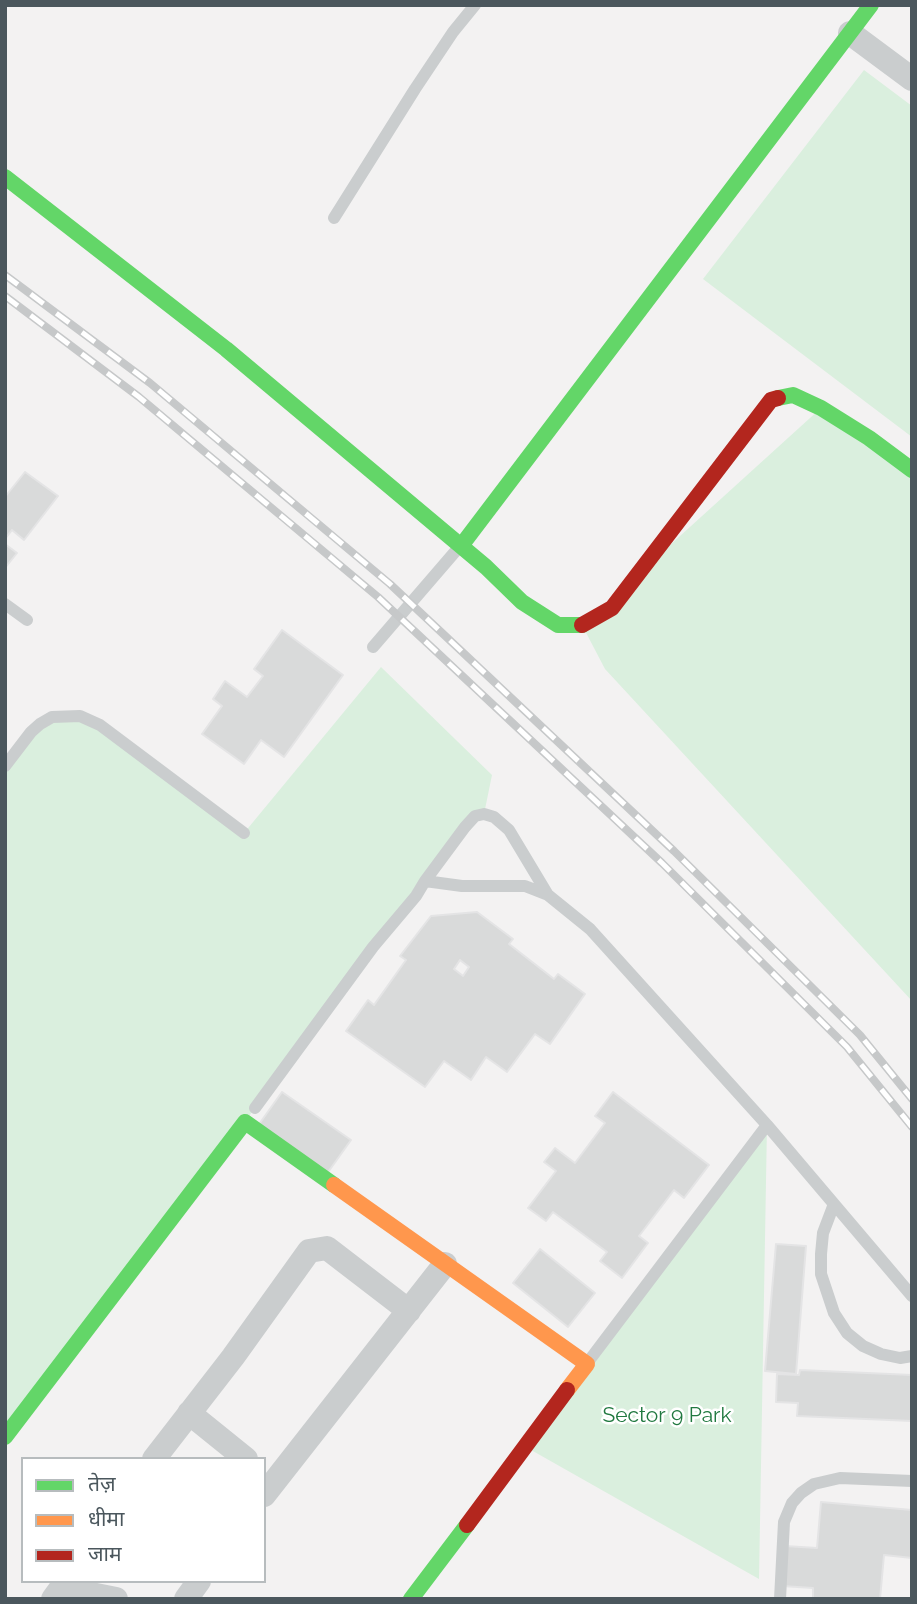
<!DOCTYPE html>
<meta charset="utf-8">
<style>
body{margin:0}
#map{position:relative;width:917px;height:1604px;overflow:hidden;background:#f3f2f2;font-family:Raleway,"Noto Sans Devanagari",sans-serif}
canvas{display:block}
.frame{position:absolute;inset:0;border:7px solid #4b575d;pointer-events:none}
.legend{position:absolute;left:21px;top:1457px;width:245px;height:126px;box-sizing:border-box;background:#fff;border:2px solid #b7bcbe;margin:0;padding:9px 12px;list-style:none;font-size:21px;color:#4b575d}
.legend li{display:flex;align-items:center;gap:14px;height:35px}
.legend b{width:35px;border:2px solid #b7bcbe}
</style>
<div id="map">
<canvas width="917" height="1604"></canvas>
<div class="frame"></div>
<ul class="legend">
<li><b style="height:9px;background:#63d668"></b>तेज़</li>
<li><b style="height:9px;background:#ff974d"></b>धीमा</li>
<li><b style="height:9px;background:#b3261e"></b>जाम</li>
</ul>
</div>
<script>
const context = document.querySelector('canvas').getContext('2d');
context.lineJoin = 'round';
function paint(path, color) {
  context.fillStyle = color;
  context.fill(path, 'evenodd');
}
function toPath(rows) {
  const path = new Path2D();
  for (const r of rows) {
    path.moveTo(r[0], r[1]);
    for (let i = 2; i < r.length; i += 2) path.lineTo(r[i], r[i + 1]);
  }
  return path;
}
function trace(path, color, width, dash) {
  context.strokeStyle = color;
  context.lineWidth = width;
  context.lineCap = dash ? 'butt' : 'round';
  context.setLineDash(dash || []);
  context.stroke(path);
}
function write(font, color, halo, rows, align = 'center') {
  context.font = font + ' Raleway,sans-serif';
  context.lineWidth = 5;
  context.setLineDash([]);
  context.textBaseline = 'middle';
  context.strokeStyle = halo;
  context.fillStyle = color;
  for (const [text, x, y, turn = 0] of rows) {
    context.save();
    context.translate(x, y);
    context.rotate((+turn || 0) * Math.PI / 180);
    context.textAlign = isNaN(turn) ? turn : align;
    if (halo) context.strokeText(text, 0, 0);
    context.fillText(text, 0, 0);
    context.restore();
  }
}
const green = toPath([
 [864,70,912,106,912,437,703,279],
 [821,408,912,475,912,1001,605,669,582,625],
 [381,667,492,775,484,814,425,881,5,1442,5,765,40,724,80,716,244,833],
 [767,1125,759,1579,524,1446]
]);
const building = toPath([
 [25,472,58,496,24,540,12,530,5,539,5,497,25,472],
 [5,544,17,553,5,568,5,544],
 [282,630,343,675,284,757,261,740,244,764,202,734,222,706,213,699,225,681,247,697,263,676,254,669,282,630],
 [477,912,513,939,509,944,554,979,558,974,585,994,550,1044,535,1034,507,1072,486,1057,471,1080,444,1061,425,1087,346,1031,368,1000,374,1005,406,960,400,956,431,916,477,912],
 [460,960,469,967,463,976,454,969,460,960],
 [282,1092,351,1140,326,1175,257,1127,282,1092],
 [613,1092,709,1165,684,1198,674,1190,639,1236,648,1243,622,1278,600,1261,607,1252,553,1212,546,1221,528,1208,556,1171,544,1162,555,1148,575,1163,605,1123,595,1116,613,1092],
 [776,1244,806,1246,796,1374,765,1371,776,1244],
 [540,1249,595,1293,568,1327,513,1283,540,1249],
 [800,1370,912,1375,912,1421,797,1416,798,1403,776,1402,777,1374,799,1375,800,1370],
 [821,1502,912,1510,912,1558,884,1555,880,1599,813,1599,813,1588,782,1586,785,1546,817,1548,821,1502]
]);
const lane = toPath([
 [334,218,415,89,453,32,475,5],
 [5,604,27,620],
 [373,647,460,546],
 [5,766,31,732,40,724,52,717,80,716,100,725,244,833],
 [425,881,465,827,475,816,484,814,494,817,509,830,548,895],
 [255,1108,373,947,416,896,425,881,462,886,525,886,548,895,590,929,767,1125,912,1296],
 [834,1204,823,1233,821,1254,821,1274,834,1313,847,1333,863,1346,881,1354,900,1358,912,1356],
 [588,1362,767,1125],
 [780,1599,784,1522,792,1503,801,1493,814,1484,840,1478,912,1481]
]);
const street = toPath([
 [850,33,912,79],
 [189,1413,246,1459],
 [154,1459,233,1357,309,1251,327,1248,409,1311],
 [264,1495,445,1264],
 [53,1599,61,1588,116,1599],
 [186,1599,199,1581]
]);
const fast = toPath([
 [5,177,226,349,486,567,522,602,558,625,582,625],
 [778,398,793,395,821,408,869,438,912,470],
 [461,546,871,5],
 [5,1437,245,1122,334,1185],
 [411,1599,467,1525]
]);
const slow = toPath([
 [334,1185,587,1364,567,1390]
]);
const jam = toPath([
 [582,625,612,608,771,400,778,398],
 [467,1525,567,1390]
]);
const rail = toPath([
 [5,275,150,383,390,584,674,851,860,1035,912,1099],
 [5,296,139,397,378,597,662,863,847,1047,912,1127]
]);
const parkNames = [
 ["Sector 9 Park",667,1416]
];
paint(green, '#daefde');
paint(building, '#d9dada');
trace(building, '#e4e4e5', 2);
trace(lane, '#cacdce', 12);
trace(street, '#cacdce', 24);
trace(fast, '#63d668', 16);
trace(slow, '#ff974d', 16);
trace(jam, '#b3261e', 16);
trace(rail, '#c6c8c9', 8);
trace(rail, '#fff', 5, [16]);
write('21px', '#217940', '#fff', parkNames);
</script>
